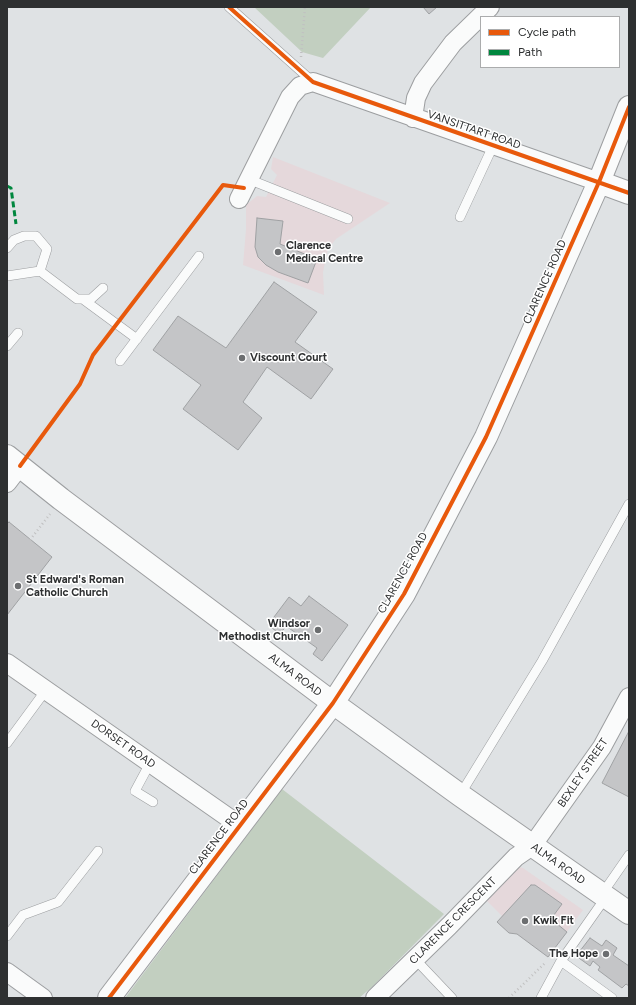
<!DOCTYPE html>
<style>
body{margin:0}
#map{position:relative;width:636px;height:1005px;overflow:hidden;background:#dfe2e4;font-family:Figtree,sans-serif}
canvas{display:block}
.frame{position:absolute;inset:0;border:8px solid #2e3031;pointer-events:none}
.legend{position:absolute;left:480px;top:16px;width:140px;height:52px;box-sizing:border-box;background:#fff;border:1px solid #abacad;margin:0;padding:5px 7px;list-style:none;font-size:12px;color:#2e3031}
.legend li{display:flex;align-items:center;gap:8px;height:20px}
.legend b{width:20px;border:1px solid #abacad}
</style>
<div id="map">
<canvas width="636" height="1005"></canvas>
<div class="frame"></div>
<ul class="legend">
<li><b style="height:5px;background:#e8590c"></b>Cycle path</li>
<li><b style="height:5px;background:#00873e"></b>Path</li>
</ul>
</div>
<script>
const context = document.querySelector('canvas').getContext('2d');
context.lineJoin = 'round';
function paint(path, color) {
  context.fillStyle = color;
  context.fill(path, 'evenodd');
}
function toPath(rows) {
  const path = new Path2D();
  for (const r of rows) {
    path.moveTo(r[0], r[1]);
    for (let i = 2; i < r.length; i += 2) path.lineTo(r[i], r[i + 1]);
  }
  return path;
}
function trace(path, color, width, dash) {
  context.strokeStyle = color;
  context.lineWidth = width;
  context.lineCap = dash ? 'butt' : 'round';
  context.setLineDash(dash || []);
  context.stroke(path);
}
function write(font, color, halo, rows, align = 'center') {
  context.font = font + ' Figtree,sans-serif';
  context.lineWidth = 3;
  context.setLineDash([]);
  context.textBaseline = 'middle';
  context.strokeStyle = halo;
  context.fillStyle = color;
  for (const [text, x, y, turn = 0] of rows) {
    context.save();
    context.translate(x, y);
    context.rotate((+turn || 0) * Math.PI / 180);
    context.textAlign = isNaN(turn) ? turn : align;
    if (halo) context.strokeText(text, 0, 0);
    context.fillText(text, 0, 0);
    context.restore();
  }
}
const commercial = toPath([
 [273,157,390,203,336,239,328,249,323,272,324,295,243,265,246,229,246,205,257,196,266,197,277,175,271,169],
 [519,867,523,868,583,910,548,957,517,934,509,933,497,922,502,916,486,900]
]);
const green = toPath([
 [254,7,371,7,323,58,302,52],
 [282,789,444,914,372,987,359,998,125,998]
]);
const building = toPath([
 [423,7,437,7,429,14,423,7],
 [257,218,283,221,280,244,317,259,308,283,278,272,266,265,258,257,255,247,257,218],
 [274,282,317,312,295,342,333,369,311,399,267,367,243,402,262,418,238,450,183,409,201,385,153,350,178,316,226,348,274,282],
 [9,522,52,557,7,615,7,524,9,522],
 [309,596,348,625,322,661,313,654,317,648,286,626,280,634,268,625,289,597,301,606,309,596],
 [629,731,629,797,602,783,629,731],
 [531,885,535,885,562,904,551,919,567,932,548,957,517,934,509,933,497,922,531,885],
 [590,938,602,946,606,940,617,948,613,955,629,966,629,986,626,984,622,988,598,970,600,967,593,961,590,966,576,956,590,938]
]);
const path = toPath([
 [301,57,305,7],
 [30,540,50,514],
 [509,998,545,963]
]);
const lane = toPath([
 [229,7,313,82],
 [248,179,348,219],
 [460,217,493,146],
 [7,248,14,240,24,236,36,236,47,249,40,271],
 [7,276,40,271,77,299,91,299,103,288],
 [84,300,137,339],
 [7,346,18,333],
 [120,361,199,256],
 [7,743,46,690],
 [150,763,135,791,153,802],
 [460,795,542,661,629,504],
 [602,894,629,855],
 [7,936,23,915,58,902,98,851],
 [415,959,452,998],
 [561,961,612,998],
 [541,998,561,961,606,897]
]);
const street = toPath([
 [413,118,416,98,423,83,453,43,490,7],
 [239,199,290,97,300,86,313,82,599,182],
 [7,483,20,466],
 [7,663,239,825],
 [7,972,43,998],
 [375,998,449,926,516,857,532,846,602,747,629,697]
]);
const secondary = toPath([
 [599,182,629,193],
 [7,456,61,499,333,703,460,795,629,913],
 [109,998,333,703,404,594,486,437,599,182,629,107]
]);
const quiet = toPath([
 [7,186,11,188,16,224]
]);
const cycleway = toPath([
 [229,7,313,82,629,193],
 [20,466,80,384,93,355,223,185,244,188],
 [109,998,333,703,404,594,486,437,599,182,629,107]
]);
const markers = [
 [278,252,4,"#6c6e70"],
 [242,358,4,"#6c6e70"],
 [18,586,4,"#6c6e70"],
 [318,630,4,"#6c6e70"],
 [525,921,4,"#6c6e70"],
 [606,954,4,"#6c6e70"]
];
const streetNames = [
 ["VANSITTART ROAD",474,130,19],
 ["CLARENCE ROAD",545,282,-66],
 ["CLARENCE ROAD",403,573,-61],
 ["ALMA ROAD",295,675,37],
 ["DORSET ROAD",123,744,35],
 ["BEXLEY STREET",583,773,-56],
 ["CLARENCE ROAD",219,837,-53],
 ["ALMA ROAD",558,864,35],
 ["CLARENCE CRESCENT",453,921,-45]
];
const poiNames = [
 ["Clarence",286,246],
 ["Medical Centre",286,259],
 ["Viscount Court",250,358],
 ["St Edward's Roman",26,580],
 ["Catholic Church",26,593],
 ["Windsor",310,624,"right"],
 ["Methodist Church",310,637,"right"],
 ["Kwik Fit",533,921],
 ["The Hope",598,954,"right"]
];
paint(commercial, '#e5d8db');
paint(green, '#c2cfc0');
paint(building, '#c4c5c7');
trace(building, '#9fa1a3', 1);
trace(lane, '#9c9ea0', 10);
trace(street, '#9c9ea0', 20);
trace(secondary, '#9c9ea0', 24);
trace(path, '#c0c0c1', 2.5, [1, 3]);
trace(lane, '#fafbfb', 9);
trace(street, '#fafbfb', 18);
trace(secondary, '#fafbfb', 22);
trace(quiet, '#00873e', 3, [6, 3]);
trace(cycleway, '#e8590c', 4);
for (const [x, y, r, color] of markers) {
  const dot = new Path2D();
  dot.arc(x, y, r, 0, 2 * Math.PI);
  context.fillStyle = color;
  context.fill(dot);
  trace(dot, '#fff', 1.5);
}
write('11px', '#2e3031', '#fff', streetNames);
write('bold 11px', '#2e3031', '#fff', poiNames, 'left');
</script>
